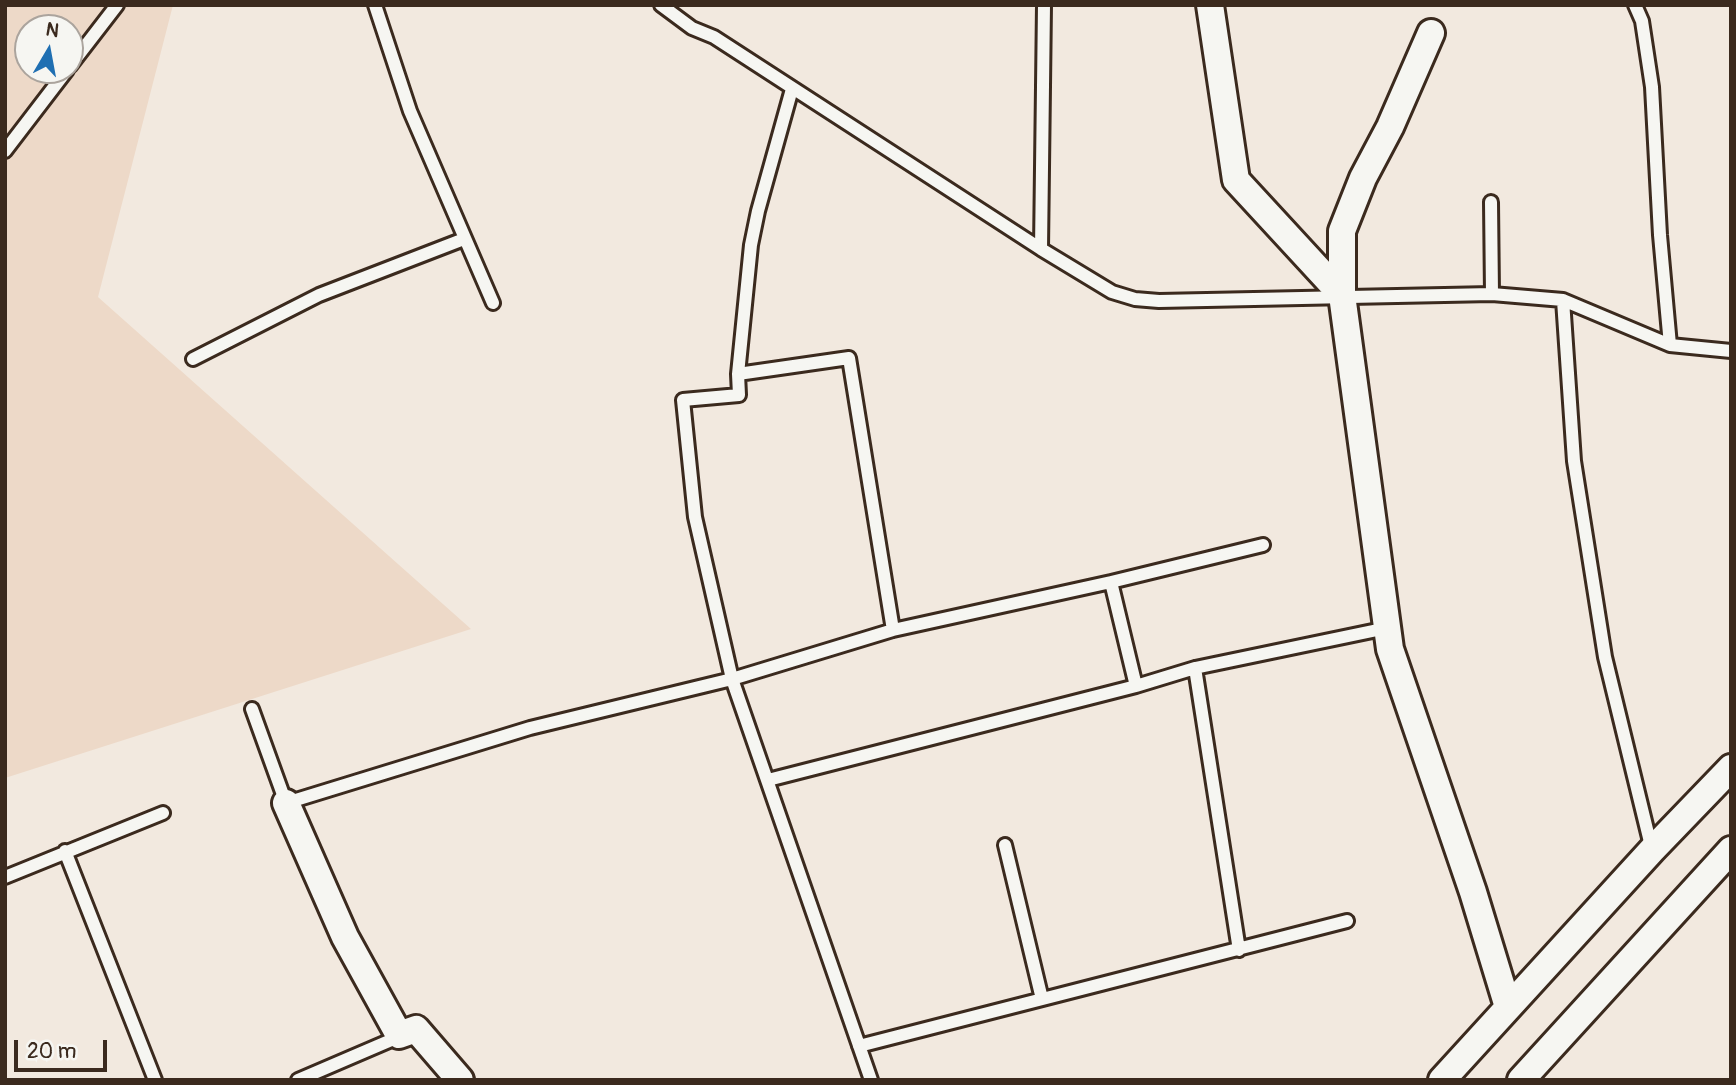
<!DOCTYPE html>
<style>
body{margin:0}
#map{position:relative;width:1736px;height:1085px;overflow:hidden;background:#f2e9df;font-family:Pangolin,sans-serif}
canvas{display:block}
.frame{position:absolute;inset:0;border:7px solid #3b2a1e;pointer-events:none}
.north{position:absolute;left:14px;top:14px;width:70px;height:70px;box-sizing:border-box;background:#f6f6f2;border:2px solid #aba49d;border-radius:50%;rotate:10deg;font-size:19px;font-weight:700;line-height:28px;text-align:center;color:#3b2a1e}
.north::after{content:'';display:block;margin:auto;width:24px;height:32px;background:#1f6fb2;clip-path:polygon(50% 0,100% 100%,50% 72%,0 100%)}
.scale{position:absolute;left:14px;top:1040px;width:93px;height:32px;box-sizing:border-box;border:4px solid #3b2a1e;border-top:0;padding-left:9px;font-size:21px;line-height:24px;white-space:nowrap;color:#3b2a1e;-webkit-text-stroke:5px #f6f6f2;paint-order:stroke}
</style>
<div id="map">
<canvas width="1736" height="1085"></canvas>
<div class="frame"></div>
<div class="north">N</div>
<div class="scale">20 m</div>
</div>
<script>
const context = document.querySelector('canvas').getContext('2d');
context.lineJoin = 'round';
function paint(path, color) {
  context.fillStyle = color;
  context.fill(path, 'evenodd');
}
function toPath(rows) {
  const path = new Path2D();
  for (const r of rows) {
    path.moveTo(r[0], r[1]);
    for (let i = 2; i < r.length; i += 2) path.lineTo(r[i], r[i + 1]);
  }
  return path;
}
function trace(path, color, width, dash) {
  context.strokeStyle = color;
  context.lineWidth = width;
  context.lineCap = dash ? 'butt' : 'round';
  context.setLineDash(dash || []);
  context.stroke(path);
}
const built = toPath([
 [5,5,173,5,98,297,471,629,5,778],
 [28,28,70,28,70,70,28,70]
]);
const lane = toPath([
 [375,5,410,111,493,303],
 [661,5,692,28,714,37,1041,249,1112,292,1135,299,1159,301,1492,294,1563,300,1670,345,1731,351],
 [1635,5,1642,21,1652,87,1660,235,1670,345],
 [70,66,117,5],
 [792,89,758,211,751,245,738,374,739,395,683,400,695,517,732,679,871,1080],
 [5,151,67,70],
 [1491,202,1492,294],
 [1041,249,1044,5],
 [1563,300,1574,461,1605,657,1652,850],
 [193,359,319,295,464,239],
 [738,374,849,358,893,630],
 [1111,582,1136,686],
 [1195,668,1239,950],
 [252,709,286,803,530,728,732,679,893,630,1111,582,1263,545],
 [768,780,1136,686,1195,668,1387,628],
 [1005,845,1042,999],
 [65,851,155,1080],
 [5,877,163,813],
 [859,1046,1347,921],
 [298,1080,403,1035]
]);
const street = toPath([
 [1210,5,1236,180,1342,295,1390,649,1473,892,1508,1007],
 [1342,295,1342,231,1363,178,1390,127,1431,33],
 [286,803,345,937,399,1035,416,1029,460,1080],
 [1442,1080,1652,850,1731,768],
 [1521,1080,1731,850]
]);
paint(built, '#edd9c8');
trace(lane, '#3b2a1e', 18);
trace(street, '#3b2a1e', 32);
trace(lane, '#f6f6f2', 12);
trace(street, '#f6f6f2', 26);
</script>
